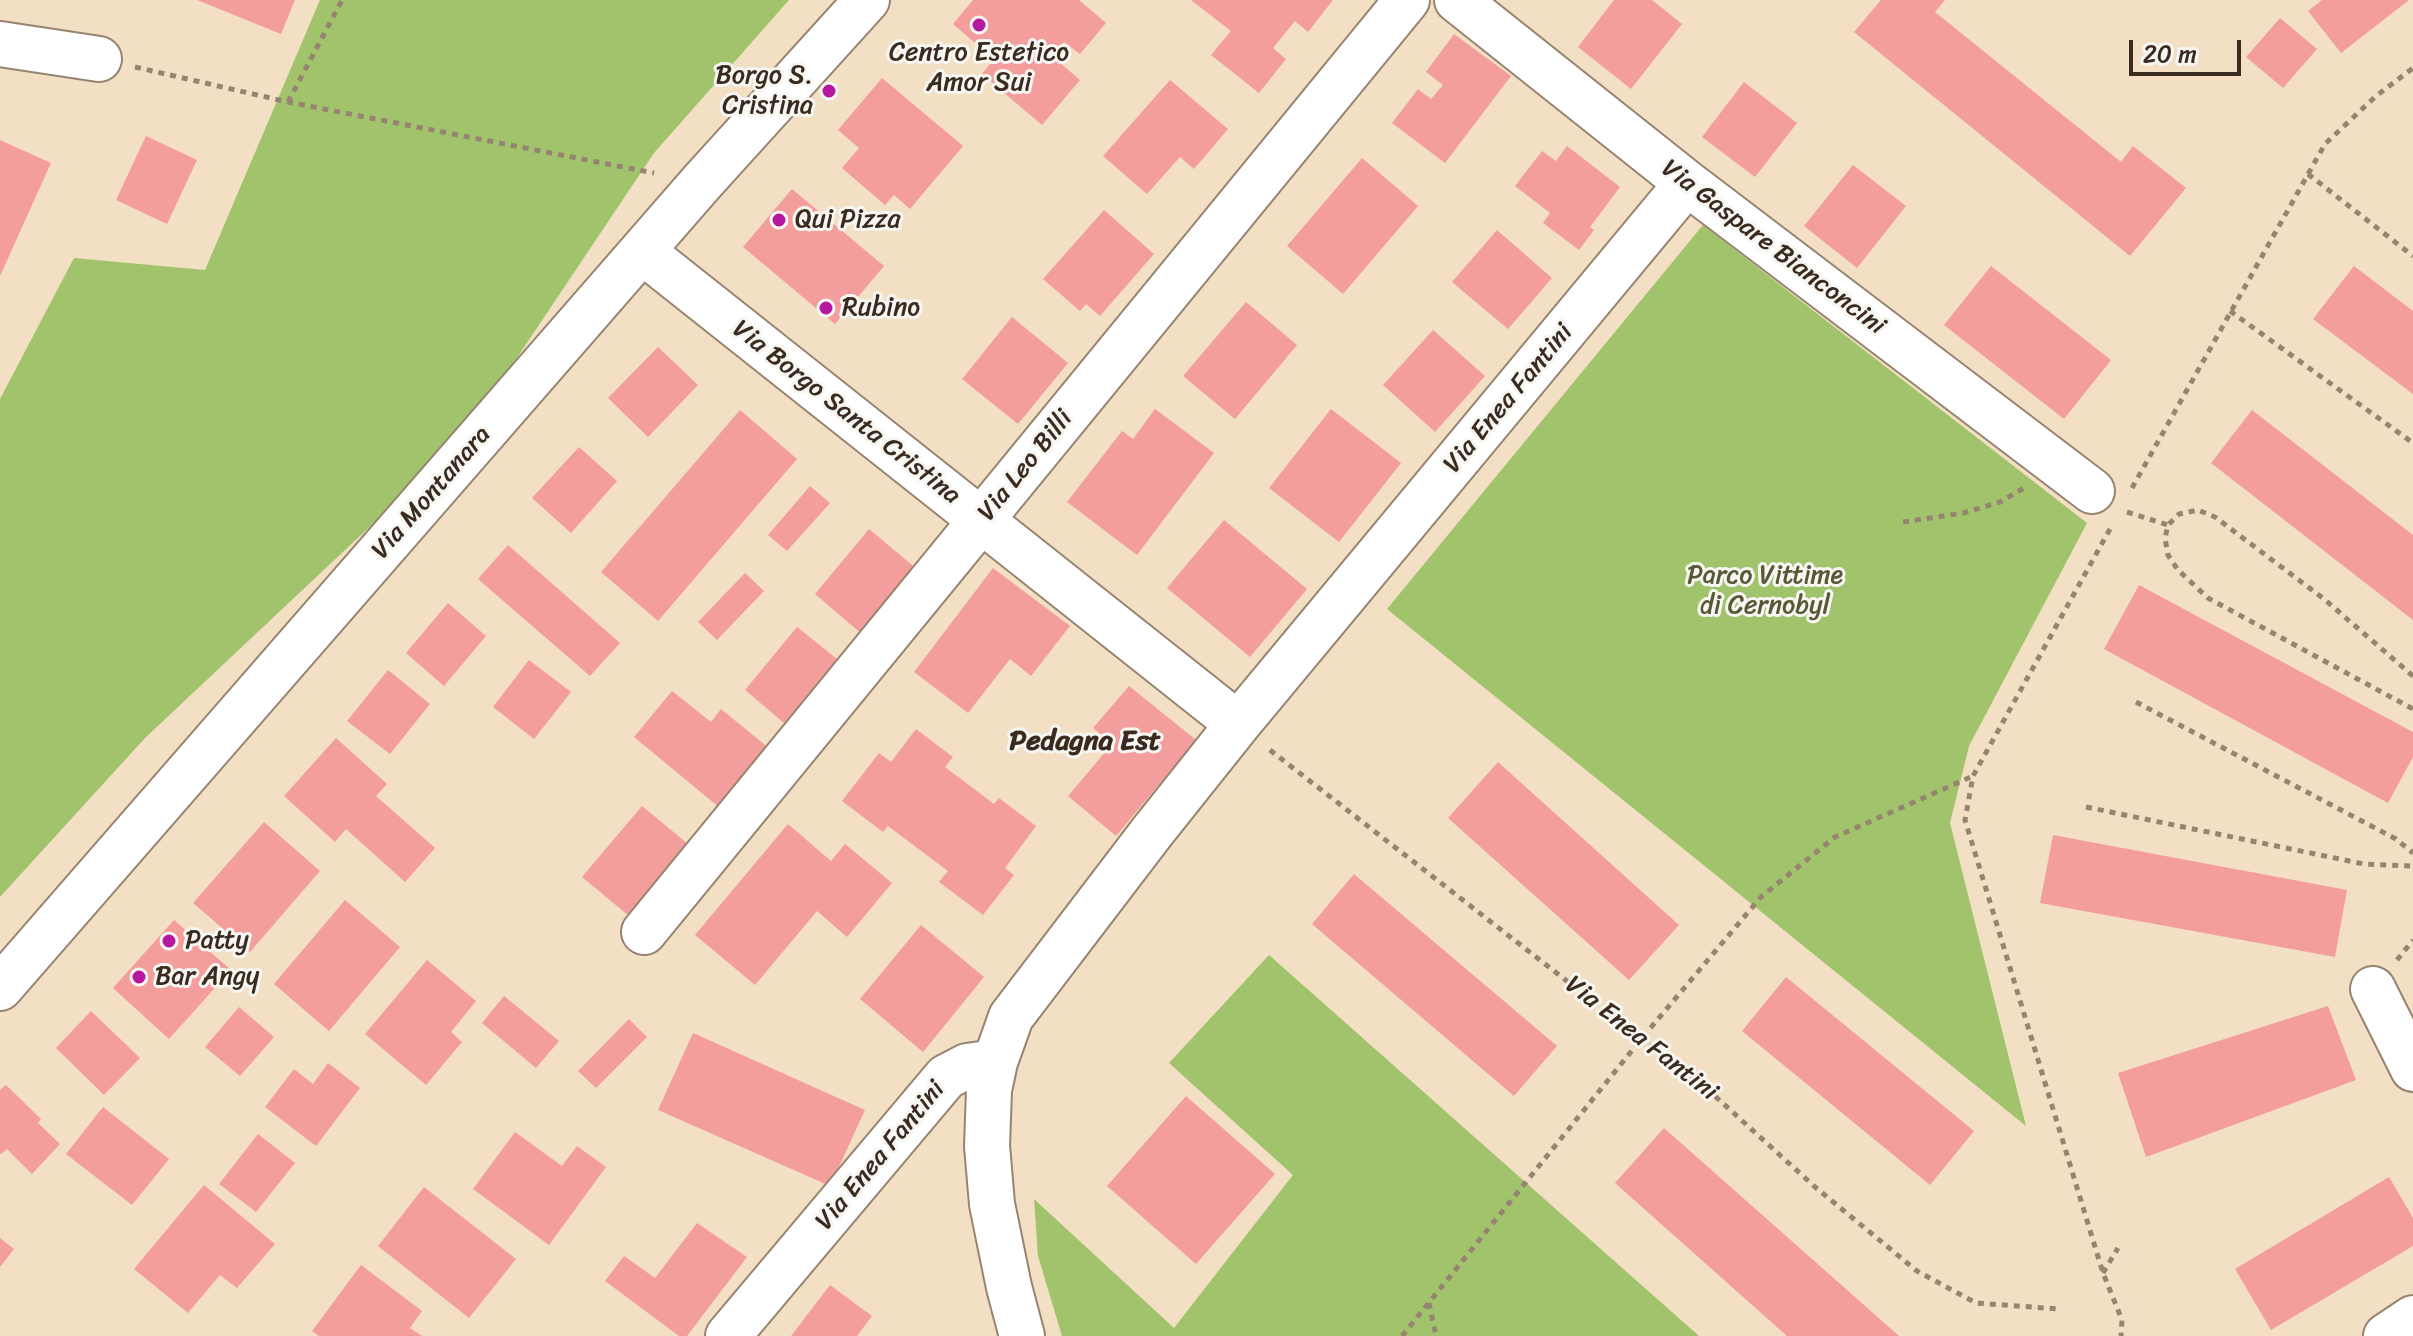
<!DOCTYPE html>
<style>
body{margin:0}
#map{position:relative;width:2413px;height:1336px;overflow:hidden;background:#f2dfc4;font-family:Sriracha,sans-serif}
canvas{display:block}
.scale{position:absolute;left:2129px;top:40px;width:112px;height:36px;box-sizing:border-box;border:4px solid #3b2a1e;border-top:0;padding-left:10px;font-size:24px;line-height:28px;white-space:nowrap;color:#3b2a1e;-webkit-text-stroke:6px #f6f6f2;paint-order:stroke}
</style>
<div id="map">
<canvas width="2413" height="1336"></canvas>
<div class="scale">20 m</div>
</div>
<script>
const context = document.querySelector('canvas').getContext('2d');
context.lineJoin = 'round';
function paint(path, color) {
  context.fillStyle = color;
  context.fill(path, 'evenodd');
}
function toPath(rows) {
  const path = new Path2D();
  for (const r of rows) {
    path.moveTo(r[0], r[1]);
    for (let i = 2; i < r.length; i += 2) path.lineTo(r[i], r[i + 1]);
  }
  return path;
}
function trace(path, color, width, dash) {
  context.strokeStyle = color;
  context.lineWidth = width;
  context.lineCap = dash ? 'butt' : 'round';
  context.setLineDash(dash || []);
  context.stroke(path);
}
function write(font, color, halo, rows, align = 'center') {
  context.font = font + ' Sriracha,sans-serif';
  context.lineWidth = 6;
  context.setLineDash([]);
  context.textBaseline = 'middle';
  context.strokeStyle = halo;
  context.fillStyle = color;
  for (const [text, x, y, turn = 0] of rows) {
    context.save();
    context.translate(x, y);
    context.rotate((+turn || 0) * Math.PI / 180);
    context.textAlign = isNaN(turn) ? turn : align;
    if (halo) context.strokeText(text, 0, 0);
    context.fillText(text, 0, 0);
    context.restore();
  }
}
const green = toPath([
 [320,0,789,0,654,153,462,440,145,738,0,897,0,399,74,258,205,270],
 [1703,225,2087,523,1969,746,1950,823,2026,1126,1387,609],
 [1269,955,1699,1336,1062,1336,1038,1256,1034,1199,1174,1328,1293,1175,1169,1063]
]);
const building = toPath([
 [197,0,295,0,281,34],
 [973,0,1079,0,1106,23,1080,54,1064,42,1052,56,1080,80,1042,125,982,74,994,59,953,24],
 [1191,0,1333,0,1308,32,1295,21,1273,48,1286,59,1259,93,1211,55,1231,31],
 [1614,0,1652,0,1682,24,1631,89,1578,47],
 [1881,0,1945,0,1935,12,2121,162,2133,146,2186,188,2130,256,1854,32],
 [2322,0,2409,0,2341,53,2308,11],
 [2280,18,2317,49,2283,88,2246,57],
 [1454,34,1511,76,1445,163,1392,123,1418,89,1431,99,1443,85,1426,72],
 [882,78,963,146,910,209,894,195,885,205,842,168,859,148,838,130],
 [1170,80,1228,129,1194,169,1180,157,1147,194,1103,156],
 [1744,82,1797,123,1755,177,1702,137],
 [146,136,197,160,167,224,116,200],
 [0,140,51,163,0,276],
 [1567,146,1620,187,1590,227,1594,230,1579,250,1543,223,1550,213,1515,186,1542,151,1556,161],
 [1362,158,1418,206,1343,294,1287,246],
 [1853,165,1906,206,1857,268,1804,226],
 [792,189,884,266,835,324,743,247],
 [1104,210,1154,254,1100,316,1086,304,1080,311,1043,279],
 [1497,230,1552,278,1508,329,1452,282],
 [1991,266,2111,360,2064,419,1944,325],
 [2354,266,2413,311,2413,394,2313,319],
 [1246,302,1297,345,1235,419,1183,376],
 [1012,317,1068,363,1018,424,962,379],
 [1433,330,1485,376,1435,432,1383,385],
 [658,347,698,385,648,437,608,398],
 [1155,409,1214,453,1137,555,1067,502,1122,431,1133,439],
 [1331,409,1401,463,1339,542,1269,488],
 [740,410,797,459,658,621,601,572],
 [2252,410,2413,535,2413,620,2211,463],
 [579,447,617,481,571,533,532,498],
 [810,486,830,503,787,551,768,535],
 [1224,520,1307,589,1250,657,1167,588],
 [869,529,918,570,863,635,815,594],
 [508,545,620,643,590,676,478,579],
 [993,568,1070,626,1031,676,1010,659,968,713,914,672],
 [745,573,764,591,717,640,698,622],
 [2139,585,2413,732,2413,757,2388,803,2104,649],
 [448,603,486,636,444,686,406,653],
 [797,627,837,659,784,723,745,690],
 [529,660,571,692,534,739,493,707],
 [388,670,430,704,390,754,347,721],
 [1129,686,1196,740,1116,836,1068,796,1112,744,1093,728],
 [672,691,711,722,721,709,770,749,720,808,634,737],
 [916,729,953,757,945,767,994,804,999,798,1036,826,1005,868,1014,875,983,915,939,882,948,871,888,826,883,832,842,801,879,753,891,762],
 [336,738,387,784,376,796,435,848,405,882,346,829,335,842,284,796],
 [1498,762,1679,925,1629,980,1448,818],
 [642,806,688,844,629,916,582,877],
 [264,822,320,871,250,952,193,903],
 [788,824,831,861,845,844,892,883,847,937,817,911,755,985,695,935],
 [2053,835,2347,890,2335,957,2040,903],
 [1354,874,1557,1046,1514,1096,1312,924],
 [345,900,400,947,329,1031,274,984],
 [174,920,231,970,169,1039,113,988],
 [921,925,984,977,923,1052,860,999],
 [427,960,476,1001,451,1032,462,1042,426,1085,365,1034],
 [1786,977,1974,1131,1930,1185,1742,1031],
 [504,996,559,1041,536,1068,482,1023],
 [2328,1006,2356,1080,2146,1157,2118,1073],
 [239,1007,274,1037,240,1076,205,1047],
 [91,1011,140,1058,104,1095,56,1048],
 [629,1019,647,1037,596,1088,578,1071],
 [693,1033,865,1110,830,1186,658,1110],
 [328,1063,360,1088,316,1146,265,1107,294,1069,313,1084],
 [6,1085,41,1119,38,1123,60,1144,32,1174,7,1149,1,1154,0,1153,0,1090],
 [1186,1096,1275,1174,1196,1264,1107,1186],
 [103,1107,169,1159,132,1205,66,1154],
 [1664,1128,1899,1336,1787,1336,1615,1183],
 [515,1132,562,1166,577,1146,606,1167,549,1245,473,1189],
 [258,1134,295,1163,256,1212,219,1184],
 [2389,1177,2413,1218,2413,1246,2271,1330,2235,1269],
 [204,1185,275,1244,237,1288,220,1275,188,1313,134,1269],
 [424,1187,516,1259,469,1318,378,1246],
 [697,1223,747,1257,687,1336,679,1336,605,1281,624,1256,655,1278],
 [0,1238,14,1249,0,1267],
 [361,1265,422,1311,410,1328,422,1336,319,1336,312,1331],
 [830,1285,872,1316,857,1336,791,1336]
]);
const path = toPath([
 [135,67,288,102,654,173],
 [288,102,342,0],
 [2308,174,2413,256],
 [2230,311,2413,443],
 [2132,488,2325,144,2376,96,2413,68],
 [2127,512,2168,525],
 [1903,522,1963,513,2000,502,2024,488],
 [2110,529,1973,776,1965,820,2103,1273,2122,1320,2121,1336],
 [2413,676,2324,599,2215,517,2198,510,2179,514,2168,525,2165,538,2168,555,2178,570,2208,598,2413,709],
 [2136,702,2396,839,2413,853],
 [1270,750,1716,1097,1815,1187,1917,1271,1976,1303,2059,1309],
 [2086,807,2364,864,2413,866],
 [2397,960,2413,940],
 [2103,1273,2118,1248],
 [1429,1303,1436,1336],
 [1402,1336,1642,1038,1761,897,1835,837,1973,776]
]);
const minor = toPath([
 [1457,0,1687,183,2092,491],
 [0,44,99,59],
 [643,252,1238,724],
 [644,932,1407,0],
 [2373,989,2413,1069],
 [728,1336,946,1077,967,1066,995,1062],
 [1022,1336,1009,1287,992,1204,987,1146,989,1090,995,1062,1011,1017,1152,832,1238,724,1687,183],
 [2386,1336,2413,1318]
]);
const major = toPath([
 [0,988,702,182,867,0]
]);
const markers = [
 [979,25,8,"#b5179e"],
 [829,91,8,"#b5179e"],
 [779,220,8,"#b5179e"],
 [826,308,8,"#b5179e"],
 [169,941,8,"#b5179e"],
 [139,977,8,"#b5179e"]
];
const poiNames = [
 ["Centro Estetico",979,53,"center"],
 ["Amor Sui",979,83,"center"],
 ["Borgo S.",813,76,"right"],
 ["Cristina",813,106,"right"],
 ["Qui Pizza",795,220],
 ["Rubino",842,308],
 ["Patty",185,941],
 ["Bar Angy",155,977]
];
const streetNames = [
 ["Via Gaspare Bianconcini",1773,248,37],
 ["Via Enea Fantini",1509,399,-50],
 ["Via Borgo Santa Cristina",846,413,38],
 ["Via Leo Billi",1026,466,-51],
 ["Via Montanara",432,493,-49],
 ["Via Enea Fantini",1641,1039,38],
 ["Via Enea Fantini",881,1156,-50]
];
const parkNames = [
 ["Parco Vittime",1765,576],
 ["di Cernobyl",1765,606]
];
const neighbourhoodNames = [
 ["Pedagna Est",1085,742]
];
paint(green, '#a0c36c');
paint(building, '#f49d9d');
trace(minor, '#968471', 48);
trace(major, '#968471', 48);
trace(path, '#968471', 5, [6, 6]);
trace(minor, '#fff', 44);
trace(major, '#fff', 44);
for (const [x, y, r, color] of markers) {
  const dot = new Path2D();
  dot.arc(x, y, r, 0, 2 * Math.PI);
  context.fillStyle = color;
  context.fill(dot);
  trace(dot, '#f6f6f2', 3);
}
write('26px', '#3b2a1e', '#f6f6f2', poiNames, 'left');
write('26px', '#3b2a1e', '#f6f6f2', streetNames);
write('26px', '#595835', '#f6f6f2', parkNames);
write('bold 28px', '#3b2a1e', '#f6f6f2', neighbourhoodNames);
</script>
